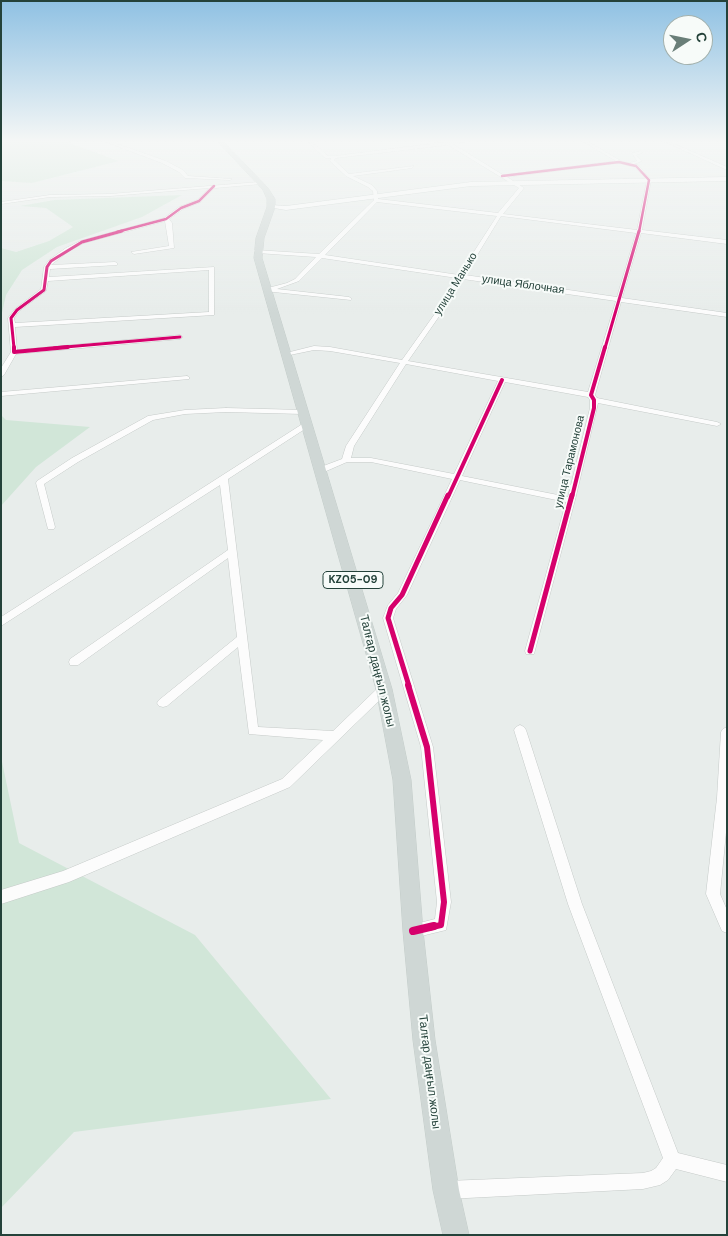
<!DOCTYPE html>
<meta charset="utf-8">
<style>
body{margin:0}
#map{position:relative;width:728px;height:1236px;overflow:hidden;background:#e8edeb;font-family:"DM Sans",sans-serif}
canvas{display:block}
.frame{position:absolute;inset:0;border:2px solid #24423a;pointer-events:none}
.north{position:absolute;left:663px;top:15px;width:50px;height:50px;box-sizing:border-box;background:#f7fbf9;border:1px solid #a3b1ad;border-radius:50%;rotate:79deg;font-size:14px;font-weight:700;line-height:20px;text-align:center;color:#24423a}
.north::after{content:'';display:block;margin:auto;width:18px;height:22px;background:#697e78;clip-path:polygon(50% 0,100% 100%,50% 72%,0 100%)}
</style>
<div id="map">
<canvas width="728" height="1236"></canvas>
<div class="frame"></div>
<div class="north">С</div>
</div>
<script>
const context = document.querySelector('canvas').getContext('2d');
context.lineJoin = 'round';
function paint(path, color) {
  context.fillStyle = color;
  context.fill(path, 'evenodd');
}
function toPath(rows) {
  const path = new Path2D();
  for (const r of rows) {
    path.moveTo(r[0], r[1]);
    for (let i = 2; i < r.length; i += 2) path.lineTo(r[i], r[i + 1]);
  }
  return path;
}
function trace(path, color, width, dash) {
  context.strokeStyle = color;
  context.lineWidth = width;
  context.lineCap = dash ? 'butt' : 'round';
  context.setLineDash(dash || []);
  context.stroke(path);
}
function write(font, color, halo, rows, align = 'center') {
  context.font = font + ' "DM Sans",sans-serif';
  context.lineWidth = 4;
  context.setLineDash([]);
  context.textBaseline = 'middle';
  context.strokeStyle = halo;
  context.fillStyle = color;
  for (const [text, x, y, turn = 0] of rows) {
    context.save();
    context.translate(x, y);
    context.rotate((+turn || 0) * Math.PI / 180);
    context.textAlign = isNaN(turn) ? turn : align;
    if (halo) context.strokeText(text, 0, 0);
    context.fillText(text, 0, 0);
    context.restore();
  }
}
const green = toPath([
 [1,141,68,141,72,144,119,161,32,183,1,181],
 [182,195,142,217,57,247,22,270,6,295,1,317,1,248,16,252,49,241,73,227,46,208,20,206,54,200],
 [1,415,6,420,90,427,36,467,1,506],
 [1,757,19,843,195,935,331,1099,74,1132,1,1208]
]);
const street = toPath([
 [103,141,109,141,166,161,183,170,188,176,232,179,230,180,185,178,179,172,162,163,103,141],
 [307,141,311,141,328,156,335,156,445,142,443,141,469,141,453,144,503,175,616,161,582,141,587,141,621,161,629,163,637,161,632,153,641,151,642,153,636,155,642,161,634,164,638,165,651,180,642,230,727,240,727,244,641,233,622,298,727,313,727,317,621,302,595,395,597,398,717,422,721,424,717,426,598,403,575,500,534,654,526,654,525,651,566,502,460,480,407,595,396,609,393,618,433,747,451,902,446,930,413,938,408,936,406,931,408,926,435,919,437,902,421,747,383,618,388,605,398,593,452,479,371,462,347,462,324,472,318,472,318,468,342,459,346,446,400,363,330,351,314,350,285,356,282,354,314,346,330,347,402,360,434,315,457,278,322,258,299,281,277,289,349,297,352,299,351,300,264,291,264,289,287,283,295,279,316,257,257,253,254,251,255,250,319,254,374,200,373,191,368,187,346,176,330,161,331,158,325,158,307,141],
 [448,145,519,188,498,213,378,199,377,191,372,185,353,176,412,168,414,166,349,174,334,160,336,158,448,145],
 [619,163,634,167,647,180,637,230,503,214,524,188,507,177,619,163],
 [377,202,497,216,459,275,325,255,377,202],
 [501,216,636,233,617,297,465,275,501,216],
 [463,279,616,301,588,392,408,361,440,315,463,279],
 [406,364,498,381,454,474,371,458,351,458,354,446,406,364],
 [505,382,588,397,590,400,590,408,568,497,462,476,505,382],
 [663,141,668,141,727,167,727,170,663,141],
 [259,182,261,184,215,188,201,202,183,209,169,219,172,223,174,248,134,254,131,252,169,246,165,221,84,243,70,250,51,265,115,262,117,263,117,265,50,269,49,277,214,267,214,315,15,327,17,350,180,335,183,337,180,339,16,354,4,375,1,377,1,368,11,352,8,318,15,309,41,289,44,267,49,260,66,248,80,241,164,218,179,207,197,200,209,188,110,196,50,197,1,204,1,202,50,195,110,194,259,182],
 [209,270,209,312,15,323,14,318,19,311,46,291,48,281,209,270],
 [187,376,189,377,189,379,1,396,1,392,187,376],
 [226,408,303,410,307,412,303,414,226,412,185,414,153,420,78,462,44,484,55,527,54,529,48,529,36,483,37,481,72,458,148,416,185,410,226,408],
 [304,423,310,423,311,425,228,479,258,727,333,731,380,686,384,685,388,686,389,689,388,692,290,787,69,882,1,904,1,890,63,871,282,779,323,740,249,734,238,647,167,706,163,707,159,706,157,703,159,700,237,637,228,558,78,665,70,665,69,662,70,659,228,550,220,485,1,626,1,617,304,423],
 [520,725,524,727,526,730,582,904,678,1153,727,1165,727,1182,676,1169,668,1180,660,1185,643,1189,447,1199,441,1196,438,1190,441,1184,447,1181,643,1173,651,1171,656,1168,663,1158,568,904,514,730,516,727,520,725],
 [727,727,727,822,720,894,727,910,727,933,722,931,706,894,717,798,721,732,723,729,727,727]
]);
const secondary = toPath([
 [727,177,727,181,471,186,286,210,268,207,271,205,286,206,471,182,727,177]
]);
const primary = toPath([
 [217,141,223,141,268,188,275,199,275,207,264,238,262,258,392,689,411,780,423,931,435,1040,459,1190,469,1235,443,1235,433,1190,413,1040,403,931,393,780,376,689,254,258,256,238,267,207,267,199,263,190,217,141]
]);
const cyclewayFar5 = toPath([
 [502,176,619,162,636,166,649,180,639,232],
 [117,232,166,219,181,208,199,201,214,186]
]);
const cyclewayFar4 = toPath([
 [14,348,11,318,17,310,44,290,47,267,51,261,82,242,122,231],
 [54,348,180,337],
 [605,348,639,231]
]);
const cyclewayFar3 = toPath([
 [14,347,14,352,68,347],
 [448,497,502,380],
 [572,497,594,408,594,400,591,395,605,347]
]);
const cyclewayFar2 = toPath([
 [530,651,572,495],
 [409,686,388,618,391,608,402,595,448,495]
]);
const cyclewayFar1 = toPath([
 [408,685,427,747,444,902,441,925,428,928]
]);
const cycleway = toPath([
 [413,931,434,926]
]);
const farStreetnames = [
 ["улица Манько",456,284,-58],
 ["улица Яблочная",523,285,8],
 ["улица Тарамонова",570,462,-76]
];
const shields = [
 [353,580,60]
];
const shieldNames = [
 ["KZ05-09",353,580]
];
const streetNames = [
 ["Талғар даңғыл жолы",377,671,76],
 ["Талғар даңғыл жолы",429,1072,83]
];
paint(green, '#d1e6d8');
trace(street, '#c5cac8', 1);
trace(secondary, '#c3cbc8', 1);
trace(primary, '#c3ccc9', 1);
paint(street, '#fcfcfc');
paint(secondary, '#fcfcfc');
paint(primary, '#cfd7d5');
trace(cyclewayFar5, '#d6006c', 2.5);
trace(cyclewayFar4, '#d6006c', 3);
trace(cyclewayFar3, '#d6006c', 4);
trace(cyclewayFar2, '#d6006c', 5);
trace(cyclewayFar1, '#d6006c', 6);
trace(cycleway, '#d6006c', 8);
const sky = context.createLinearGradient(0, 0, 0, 314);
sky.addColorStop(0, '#8fc1e3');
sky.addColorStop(0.45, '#f5f7f6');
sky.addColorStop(1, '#f5f7f600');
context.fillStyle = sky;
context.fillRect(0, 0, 728, 314);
write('11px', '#24423a', '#f7fbf9', farStreetnames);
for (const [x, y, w] of shields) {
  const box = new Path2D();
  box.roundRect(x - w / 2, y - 8.5, w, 17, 4);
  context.fillStyle = '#f7fbf9';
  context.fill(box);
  trace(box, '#24423a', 1);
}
write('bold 11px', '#24423a', null, shieldNames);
write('12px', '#24423a', '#f7fbf9', streetNames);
</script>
